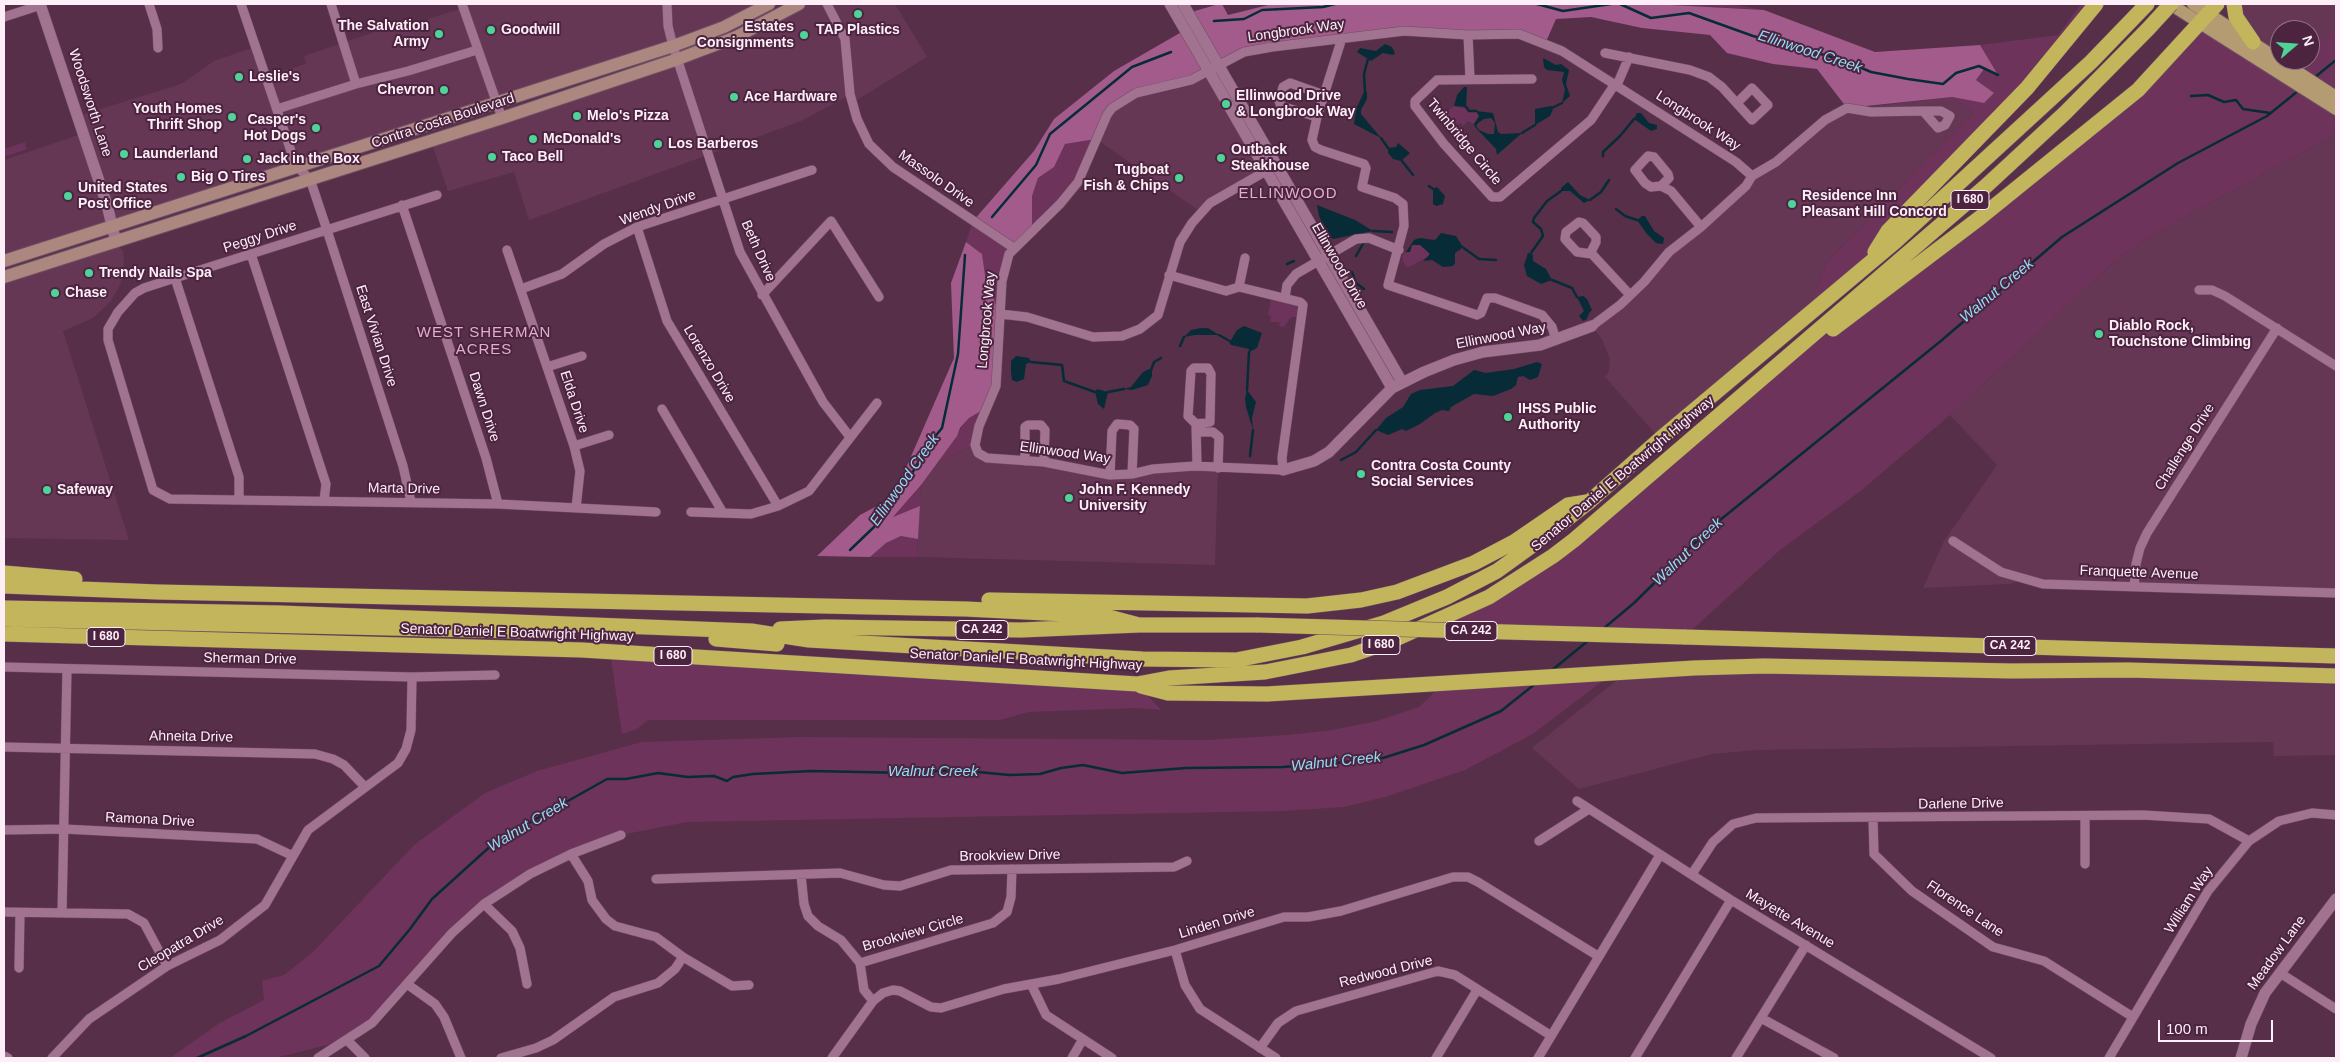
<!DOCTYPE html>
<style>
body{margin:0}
#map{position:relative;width:2340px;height:1062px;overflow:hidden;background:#572f49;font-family:Helvetica,sans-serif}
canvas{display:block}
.frame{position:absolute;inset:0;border:5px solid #fdeef7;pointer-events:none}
.north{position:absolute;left:2270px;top:20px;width:50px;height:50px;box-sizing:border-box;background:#4c243f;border:1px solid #937589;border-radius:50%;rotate:72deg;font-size:14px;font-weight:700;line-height:20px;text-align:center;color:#fdeef7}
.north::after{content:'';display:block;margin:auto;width:18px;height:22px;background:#4ed399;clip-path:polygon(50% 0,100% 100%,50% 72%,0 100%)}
.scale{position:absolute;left:2158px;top:1020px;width:115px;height:22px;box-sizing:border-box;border:2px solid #fdeef7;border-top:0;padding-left:6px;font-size:15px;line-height:18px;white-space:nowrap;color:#fdeef7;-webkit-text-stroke:4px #4c243f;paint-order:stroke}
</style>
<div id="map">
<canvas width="2340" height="1062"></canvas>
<div class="frame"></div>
<div class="north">N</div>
<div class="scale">100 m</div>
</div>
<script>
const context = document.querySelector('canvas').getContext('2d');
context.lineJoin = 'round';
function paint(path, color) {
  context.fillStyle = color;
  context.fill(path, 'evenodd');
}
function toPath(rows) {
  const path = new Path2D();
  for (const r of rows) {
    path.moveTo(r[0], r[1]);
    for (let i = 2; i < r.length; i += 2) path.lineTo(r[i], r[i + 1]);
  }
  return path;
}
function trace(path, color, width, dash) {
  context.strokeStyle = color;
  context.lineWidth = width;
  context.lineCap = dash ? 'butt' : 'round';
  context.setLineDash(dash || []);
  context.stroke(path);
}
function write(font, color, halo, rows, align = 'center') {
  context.font = font + ' Helvetica,sans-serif';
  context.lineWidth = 4;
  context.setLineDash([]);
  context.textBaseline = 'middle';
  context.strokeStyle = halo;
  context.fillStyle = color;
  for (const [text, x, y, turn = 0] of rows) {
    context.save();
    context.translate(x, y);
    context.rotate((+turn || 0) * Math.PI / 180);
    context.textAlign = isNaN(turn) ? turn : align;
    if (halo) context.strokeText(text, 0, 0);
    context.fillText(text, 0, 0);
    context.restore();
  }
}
const built = toPath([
 [462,4,763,4,728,25,4,261,4,160,84,133,78,116,181,84,214,61,255,47,265,76,306,64,304,56,389,27,391,31,463,8],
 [799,4,895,4,927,57,852,103,850,95,801,121,529,220,514,172,448,191,431,141,678,59],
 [2234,4,2336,4,2336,29,2327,38,2310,47,2310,30,2280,30,2280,60,2253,42],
 [1208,71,1266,171,1201,212,1096,139,1107,115,1125,99],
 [1952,97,1974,113,1827,261,1806,315,1660,439,1605,377,1609,371,1610,359,1602,339,1592,326,1669,252,1825,120,1857,108],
 [2336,134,2336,593,2024,580,2009,584,1923,588,1944,541,1997,465,1950,415,2123,254,2163,229],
 [116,242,123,251,124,259,123,277,118,289,111,301,93,318,63,331,129,540,4,538,4,277],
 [975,445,978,453,1110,475,1218,468,1215,565,917,557,921,485,935,463],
 [1627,672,2336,677,2336,755,2274,756,2273,742,1757,750,1712,754,1579,789,1532,748]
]);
const green = toPath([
 [1653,4,1731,4,1764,10,1715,7],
 [2081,4,2096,4,1868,263,1806,315,1827,261,1974,113,1952,97,1984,103,1994,93,1976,80,1984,69,1997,75,1980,45,2058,35],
 [2200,23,2336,109,2336,134,2163,229,2123,254,1950,415,1862,490,1780,550,1684,637,1428,625,1509,585,1783,361,1843,323,2138,90],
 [2336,26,2336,97,2284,60,2310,60,2310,47,2327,38],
 [1454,106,1476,111,1479,116,1477,120,1474,124,1468,121,1463,126,1461,123,1459,124,1449,122,1447,118,1447,111],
 [1096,139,1078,182,1032,231,1032,196,1038,178,1054,167,1065,144],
 [25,142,27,149,4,157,4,149],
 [973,221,1014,248,1009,254,999,318,986,282,982,254,966,242],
 [1412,245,1420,245,1429,252,1429,256,1409,267,1405,266,1402,258,1404,253,1410,252],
 [1271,300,1296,305,1298,309,1297,317,1291,317,1284,327,1279,326,1280,322,1270,322,1271,316,1268,315],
 [988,407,975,445,935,463,969,418],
 [921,485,920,506,892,518,910,498],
 [901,536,918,539,917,557,870,557,886,543],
 [610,652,1137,684,1161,710,1135,708,1029,712,1000,720,648,720,637,729,622,734],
 [1613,673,1533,734,1465,770,1385,797,1343,807,1284,811,687,822,621,835,571,854,484,904,372,1023,347,1040,275,1058,170,1058,218,1024,264,1000,262,981,284,975,313,952,414,845,485,793,537,771,642,742,800,737,1206,740,1287,735,1332,730,1377,721,1419,707,1443,684]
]);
const forest = toPath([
 [1219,4,1222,4,1228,15,1272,4,1653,4,1764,10,1875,52,1980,45,1998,75,1984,69,1976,80,1994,93,1984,103,1952,97,1847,108,1817,69,1773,64,1727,53,1710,35,1642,28,1591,17,1556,19,1545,44,1519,34,1404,31,1272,47,1217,65,1188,13],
 [1185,30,1208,71,1153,88,1112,108,1096,139,1065,144,1054,167,1038,178,1032,196,1032,231,1014,248,973,221,1034,151,1054,119,1114,71],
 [966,242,982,254,986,282,1000,314,996,386,988,407,969,418,960,428,957,436,921,485,893,517,920,506,918,539,901,536,886,543,870,557,817,556,860,515,892,498,895,493,954,358,951,283]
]);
const water = toPath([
 [1385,44,1392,47,1395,53,1393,55,1383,53,1371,61,1357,52,1360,48,1376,51],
 [1543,58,1556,65,1561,64,1569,70,1566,84,1570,96,1562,103,1565,90,1562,80,1564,72,1547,70,1544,67],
 [1464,87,1467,87,1466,107,1454,106,1457,95],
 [1364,92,1367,92,1367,99,1361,110,1361,114,1381,138,1354,124,1356,109],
 [1551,106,1554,107,1550,116,1535,125,1535,109],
 [1476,111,1493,113,1498,132,1501,134,1522,133,1497,155,1496,149,1475,127,1474,124,1479,116],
 [1491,118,1495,123,1494,134,1488,134,1479,130,1476,126,1478,123,1484,119],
 [1637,113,1641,113,1649,123,1657,125,1657,129,1651,131,1634,119],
 [1398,143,1410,153,1401,161,1393,159,1388,153,1388,148,1396,147],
 [1568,182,1580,195,1590,200,1584,203,1570,191,1561,191,1561,188],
 [1437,187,1445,196,1443,204,1436,206,1433,204,1433,189],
 [1317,205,1355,220,1373,231,1333,239,1329,237,1319,216],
 [1642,216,1645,216,1654,231,1664,238,1663,244,1656,243,1647,234,1637,220],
 [1441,233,1456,236,1461,244,1461,249,1455,253,1455,263,1453,266,1443,267,1432,260,1423,261,1430,254,1420,245,1412,245,1410,252,1406,252,1414,240,1420,238,1435,240],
 [1528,253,1533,255,1533,261,1546,269,1552,280,1541,284,1527,276,1524,265],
 [1583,296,1587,299,1592,310,1589,313,1587,319,1583,321,1579,316,1584,311,1577,297],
 [1244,326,1262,333,1257,348,1249,352,1249,349,1231,345,1228,340,1231,340,1237,330],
 [1201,328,1208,328,1219,335,1195,335,1184,337,1191,330],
 [1016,356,1029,358,1031,362,1026,364,1024,379,1017,382,1012,380,1011,372,1011,361],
 [1537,362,1542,364,1538,377,1530,380,1523,376,1518,377,1516,385,1511,389,1493,396,1474,394,1451,407,1449,411,1442,410,1435,413,1420,424,1406,431,1402,429,1388,435,1376,430,1386,418,1403,407,1411,394,1420,390,1453,386,1474,370,1486,373,1514,369],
 [1149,369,1152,371,1152,376,1148,385,1132,390,1124,389,1131,387,1143,372],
 [1097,389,1108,392,1104,409,1098,404,1095,392],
 [1247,390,1256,402,1252,418,1253,430,1246,407,1245,398]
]);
const stream = toPath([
 [1537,4,1563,11,1611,4],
 [1620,4,1651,18,1689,13,1753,36,1843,60,1871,72,1908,79,1943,84,1956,73,1979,66,1998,75],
 [1214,21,1244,19,1262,10,1323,7,1335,4],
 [2314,78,2336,60],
 [1365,92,1364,74,1368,59],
 [2191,96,2208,95,2224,102,2236,100,2243,109,2270,113],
 [1466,107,1469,111,1476,111],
 [1554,107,1562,103],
 [1522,133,1535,125],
 [1381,138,1388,148],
 [1603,156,1603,152,1620,136,1634,119],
 [1402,161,1413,175],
 [1429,186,1433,189],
 [1590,200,1601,192,1609,180],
 [1616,209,1625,216,1637,220],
 [992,217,1036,165,1050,134,1132,67,1171,52],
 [1373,231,1392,232],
 [1461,246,1479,259,1496,260],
 [1531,253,1543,236,1541,229,1533,222,1534,218,1547,201,1561,191],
 [1356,256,1364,242],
 [1287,264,1294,261],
 [1352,272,1356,283,1364,289],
 [1552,280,1572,288,1577,297],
 [1219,335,1228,340],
 [1180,346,1184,337],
 [1031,362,1062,365,1064,381,1095,392],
 [1151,370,1154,362,1161,358],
 [1247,390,1249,352],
 [1108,392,1124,389],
 [1250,456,1253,430],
 [1341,460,1356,452,1376,430],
 [850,550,874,527,906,485,925,449,942,428,958,354,965,255],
 [1603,629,1634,603,1709,529,1942,340,2062,237,2178,163,2267,116,2298,91],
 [1551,671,1589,640],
 [197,1058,246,1036,379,966,410,929,432,899,495,842,607,779,626,779,658,773,688,777,714,776,727,781,733,777,753,774,811,771,908,773,957,770,1009,775,1040,774,1061,768,1083,765,1122,773,1186,768,1283,767,1346,762,1383,758,1424,745,1501,711,1535,684]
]);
const minor = toPath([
 [149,4,157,29,158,48],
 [241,4,296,166,310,179,327,230,403,466,411,502],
 [331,4,356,84],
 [462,4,502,118],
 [667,4,668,26,673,46,740,252,823,402,850,437],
 [827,4,845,39,850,94,857,119,869,144,893,167,1014,248],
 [4,17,41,5],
 [1468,35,1470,79],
 [1342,38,1317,117,1312,140,1315,147,1321,150,1364,164,1366,168,1362,187,1395,198,1403,204,1404,226,1388,285,1477,315,1481,313,1487,298,1495,298,1542,315,1552,327,1556,340],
 [1605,53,1690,70,1709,77,1722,87,1752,120,1768,105,1752,88,1738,102],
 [1532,79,1437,80,1415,101,1415,106,1444,144,1492,197,1500,197,1591,120,1615,84],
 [1617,85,1629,57],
 [277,109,356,84,408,71,477,50],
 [1317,117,1281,106,1279,101,1283,87,1290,83,1324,95],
 [1661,186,1669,178,1668,174,1654,157,1648,156,1635,170,1645,183,1651,187,1661,186,1671,191,1701,227],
 [437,195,175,278,144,288,135,293,118,312,108,329,108,340,153,490,170,499,498,504,656,512],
 [402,205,486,458,498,504],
 [637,227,667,321,778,506],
 [507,250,574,446,580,471,576,508],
 [251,254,326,484,324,501],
 [1592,254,1592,250,1596,242,1596,237,1583,223,1579,222,1566,232,1565,239,1577,252,1592,254,1630,295],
 [1169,275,1226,291,1239,287,1300,302,1303,305,1282,458,1283,470,1195,466,1153,469,1132,474,1110,475,1044,462,987,458,978,453,975,445,979,426,996,386,1002,281,1009,254,1060,204,1078,182,1107,115,1112,108,1136,93,1191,80,1244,52,1272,47,1404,31,1468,35,1519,34,1562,51,1736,162,1752,176],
 [175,278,239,477,239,500],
 [1239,287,1245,258],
 [521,289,562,274,604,244,637,227,812,170],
 [2199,290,2212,290,2225,296,2336,366],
 [762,295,831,221,879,297],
 [1285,298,1287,285,1296,274,1356,239,1369,238,1399,250],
 [1000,314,1027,317,1093,337,1122,336,1140,329,1158,315,1180,242,1192,223,1210,203,1266,171],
 [1592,326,1620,305,1644,282,1669,252,1701,227,1746,186,1752,176,1776,162,1825,120,1847,108,1871,112,1923,111,1941,111,1950,116,1945,125,1938,128,1923,111],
 [547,367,582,356],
 [662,409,723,513],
 [1196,424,1210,422,1211,374,1208,368,1194,368,1191,371,1188,416,1196,424,1197,466],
 [1197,432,1213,432,1219,437,1218,468],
 [574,446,609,435],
 [1025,461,1025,427,1028,425,1041,425,1045,430,1044,462],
 [1110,475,1112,431,1117,424,1130,425,1134,429,1132,474],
 [691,512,751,514,778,506,809,491,877,403],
 [1953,541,2001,572,2043,584,2336,593],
 [2134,587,2136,564,2140,548,2147,533,2277,328],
 [4,667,412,677,495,675],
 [4,747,315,754,333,759,344,765,365,787],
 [1577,801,1731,900,1991,1058],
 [2085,817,2085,864],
 [1873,819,1874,854,1912,891,1993,947,2044,961,2133,1017],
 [4,830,64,829,257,839,291,855],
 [1539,841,1589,809],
 [571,854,588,881,592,900,606,919,615,926,656,937,683,957,732,986,749,985],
 [1692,874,1713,842,1733,824,1756,818,2143,815,2209,819,2249,841],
 [801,875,804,904,808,916,818,926,841,940,860,963,993,923,1007,912,1011,897,1012,869],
 [656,879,840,873,884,885,900,886,951,870,1174,867,1187,861],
 [484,904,512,931,520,948,527,984],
 [4,912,128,914,144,923,167,966],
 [62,913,67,669],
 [1175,950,1185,985,1200,1009,1276,1058],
 [860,963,864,990,873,1001],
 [19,968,20,913],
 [2280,973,2336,1009],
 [407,984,435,1004,444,1017,461,1058],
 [1031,984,1046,1015,1112,1058],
 [1761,1018,1834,1058],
 [347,1040,365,1058],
 [1260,1048,1278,1023,1296,1011,1438,971,1455,975,1550,1035],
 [4,1056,8,1058],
 [52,1058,89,1019,167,966,220,940,265,905,308,830,398,763,406,749,411,730,412,677],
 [318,1058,372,1023,452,933,484,904,530,874,571,854,621,835],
 [501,1058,536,1048,553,1040,614,997,658,983,675,969,683,957],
 [832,1058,873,1001,883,993,893,990,900,991,931,1007,941,1008,1004,989,1059,979,1175,950,1284,917,1308,917,1341,911,1453,877,1468,877,1478,882,1598,956],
 [1072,1058,1083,1039],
 [1436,1058,1477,990],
 [1538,1058,1660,855],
 [1635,1058,1731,900],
 [1736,1058,1806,945],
 [2109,1058,2208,891,2249,841,2279,821,2312,813,2336,815]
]);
const tertiary = toPath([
 [40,4,107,205,116,242],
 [1170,4,1392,388],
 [1183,4,1402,382],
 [1283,470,1314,461,1329,452,1392,388,1424,372,1454,360,1483,352,1540,345,1592,326],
 [2241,1058,2251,1024,2265,993,2336,899]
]);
const secondary = toPath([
 [4,261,673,46,724,27,769,4],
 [4,277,502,118,678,59,736,37,799,4]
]);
const primary = toPath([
 [2170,4,2336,109],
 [2193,4,2336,97]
]);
const motorway = toPath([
 [2234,4,2236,17,2253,42],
 [1875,252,1888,231,2027,88,2096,4],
 [1833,329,1981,217,2138,90,2217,4],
 [4,573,75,579],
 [4,586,158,592,966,609,1105,616,1139,625],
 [989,600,1307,606,1361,600,1397,592,1474,563,1514,542,1568,505,1587,502],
 [4,608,280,613,751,631,809,640,1142,659,1236,660,1302,647,1384,623,1447,597,1497,571,1544,537,1590,501,1660,439,1896,241,2091,62,2147,4],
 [4,619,518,631],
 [780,629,825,627,1021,630,1139,625,1258,625],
 [4,634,582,650,1137,684,1169,678,1265,672,1351,655,1389,642,1489,597,1553,556,1574,540,1986,186,2065,113,2148,29],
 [1684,637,2336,656],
 [716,639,777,644],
 [1141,686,1168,693,1267,694,1694,668,1764,666,2012,671,2129,670,2336,676]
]);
const motorwayBridge = toPath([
 [2148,29,2171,4],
 [1258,625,1684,637]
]);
const markers = [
 [858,14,5,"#4ed399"],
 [491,30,5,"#4ed399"],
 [439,34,5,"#4ed399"],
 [804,35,5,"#4ed399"],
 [239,77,5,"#4ed399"],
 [444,90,5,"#4ed399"],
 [734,97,5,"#4ed399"],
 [1226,104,5,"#4ed399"],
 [577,116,5,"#4ed399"],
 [232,117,5,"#4ed399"],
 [316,128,5,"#4ed399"],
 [533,139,5,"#4ed399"],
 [658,144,5,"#4ed399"],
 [124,154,5,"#4ed399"],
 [492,157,5,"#4ed399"],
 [1221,158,5,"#4ed399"],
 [247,159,5,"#4ed399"],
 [181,177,5,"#4ed399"],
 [1179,178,5,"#4ed399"],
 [68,196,5,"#4ed399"],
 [1792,204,5,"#4ed399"],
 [89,273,5,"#4ed399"],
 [55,293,5,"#4ed399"],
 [2099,334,5,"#4ed399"],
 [1508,417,5,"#4ed399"],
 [1361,474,5,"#4ed399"],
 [47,490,5,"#4ed399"],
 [1069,498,5,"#4ed399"]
];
const shields = [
 [1970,200,38],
 [982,630,52],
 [1471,631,52],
 [106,637,38],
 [1381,645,38],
 [2010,646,52],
 [673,656,38]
];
const shieldNames = [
 ["I 680",1970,200],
 ["CA 242",982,630],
 ["CA 242",1471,631],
 ["I 680",106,637],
 ["I 680",1381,645],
 ["CA 242",2010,646],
 ["I 680",673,656]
];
const poiNames = [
 ["The Salvation",429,26,"right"],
 ["Army",429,42,"right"],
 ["Estates",794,27,"right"],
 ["Consignments",794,43,"right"],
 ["Goodwill",501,30],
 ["TAP Plastics",858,30,"center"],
 ["Leslie's",249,77],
 ["Chevron",434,90,"right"],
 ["Ellinwood Drive",1236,96],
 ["& Longbrook Way",1236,112],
 ["Ace Hardware",744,97],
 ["Youth Homes",222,109,"right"],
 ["Thrift Shop",222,125,"right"],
 ["Melo's Pizza",587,116],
 ["Casper's",306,120,"right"],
 ["Hot Dogs",306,136,"right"],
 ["McDonald's",543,139],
 ["Los Barberos",668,144],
 ["Outback",1231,150],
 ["Steakhouse",1231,166],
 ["Launderland",134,154],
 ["Taco Bell",502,157],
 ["Jack in the Box",257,159],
 ["Tugboat",1169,170,"right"],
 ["Fish & Chips",1169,186,"right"],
 ["Big O Tires",191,177],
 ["United States",78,188],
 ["Post Office",78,204],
 ["Residence Inn",1802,196],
 ["Pleasant Hill Concord",1802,212],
 ["Trendy Nails Spa",99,273],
 ["Chase",65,293],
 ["Diablo Rock,",2109,326],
 ["Touchstone Climbing",2109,342],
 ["IHSS Public",1518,409],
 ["Authority",1518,425],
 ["Contra Costa County",1371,466],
 ["Social Services",1371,482],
 ["Safeway",57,490],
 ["John F. Kennedy",1079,490],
 ["University",1079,506]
];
const streetNames = [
 ["Longbrook Way",1296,31,-8],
 ["Woodsworth Lane",90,103,72],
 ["Contra Costa Boulevard",443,121,-18],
 ["Longbrook Way",1698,121,33],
 ["Twinbridge Circle",1464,142,50],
 ["Massolo Drive",936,179,35],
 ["Wendy Drive",658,208,-20],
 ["Peggy Drive",260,237,-18],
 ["Beth Drive",758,251,66],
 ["Ellinwood Drive",1339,266,60],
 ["Longbrook Way",987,320,-85],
 ["East Vivian Drive",376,336,72],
 ["Ellinwood Way",1501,336,-11],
 ["Lorenzo Drive",709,364,59],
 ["Elda Drive",574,402,72],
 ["Dawn Drive",484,407,72],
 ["Challenge Drive",2185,447,-58],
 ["Ellinwood Way",1065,453,8],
 ["Senator Daniel E Boatwright Highway",1623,474,-40],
 ["Marta Drive",404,489,1],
 ["Franquette Avenue",2139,573,2],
 ["Senator Daniel E Boatwright Highway",517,633,2],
 ["Sherman Drive",250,659,1],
 ["Senator Daniel E Boatwright Highway",1026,660,3],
 ["Ahneita Drive",191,737,1],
 ["Darlene Drive",1961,804,-1],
 ["Ramona Drive",150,820,3],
 ["Brookview Drive",1010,856,-1],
 ["William Way",2189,900,-57],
 ["Florence Lane",1965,909,34],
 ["Mayette Avenue",1790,919,31],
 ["Linden Drive",1217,923,-17],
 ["Brookview Circle",913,933,-16],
 ["Cleopatra Drive",181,944,-31],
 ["Meadow Lane",2277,953,-54],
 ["Redwood Drive",1386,972,-14]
];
const waterNames = [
 ["Ellinwood Creek",1810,52,18],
 ["Walnut Creek",1997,291,-40],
 ["Ellinwood Creek",905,480,-55],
 ["Walnut Creek",1688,552,-44],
 ["Walnut Creek",1336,762,-6],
 ["Walnut Creek",933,772],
 ["Walnut Creek",528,825,-31]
];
const neighbourhoodNames = [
 ["ELLINWOOD",1288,194],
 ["WEST SHERMAN",484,333],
 ["ACRES",484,350]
];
paint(built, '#653755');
paint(green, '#6d335a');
paint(forest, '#a35b8b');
paint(water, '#072c37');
trace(stream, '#072c37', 2.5);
trace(minor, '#6d4d63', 10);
trace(tertiary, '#6d4d63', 12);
trace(secondary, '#6d4d63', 14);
trace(primary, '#6d4d63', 14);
trace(motorway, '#6d4d63', 16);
trace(minor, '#a17390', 9);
trace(tertiary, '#a17390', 11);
trace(secondary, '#ab8780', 12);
trace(primary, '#b59b71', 12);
trace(motorway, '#c2b55c', 15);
trace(motorwayBridge, '#6d4d63', 16, []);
trace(motorwayBridge, '#c2b55c', 15);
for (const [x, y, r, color] of markers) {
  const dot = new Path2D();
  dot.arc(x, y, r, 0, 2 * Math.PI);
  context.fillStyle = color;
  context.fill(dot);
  trace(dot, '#4c243f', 2);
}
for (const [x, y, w] of shields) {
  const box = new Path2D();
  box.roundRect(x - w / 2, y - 9.5, w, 19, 4);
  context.fillStyle = '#4c243f';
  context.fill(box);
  trace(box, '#fdeef7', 1);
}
write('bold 12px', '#fdeef7', null, shieldNames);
write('bold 14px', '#fdeef7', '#4c243f', poiNames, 'left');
write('14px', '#fdeef7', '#4c243f', streetNames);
write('italic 15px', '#8fddf7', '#4c243f', waterNames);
context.letterSpacing = '1px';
write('15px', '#e0afcd', '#4c243f', neighbourhoodNames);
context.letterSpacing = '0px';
</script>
